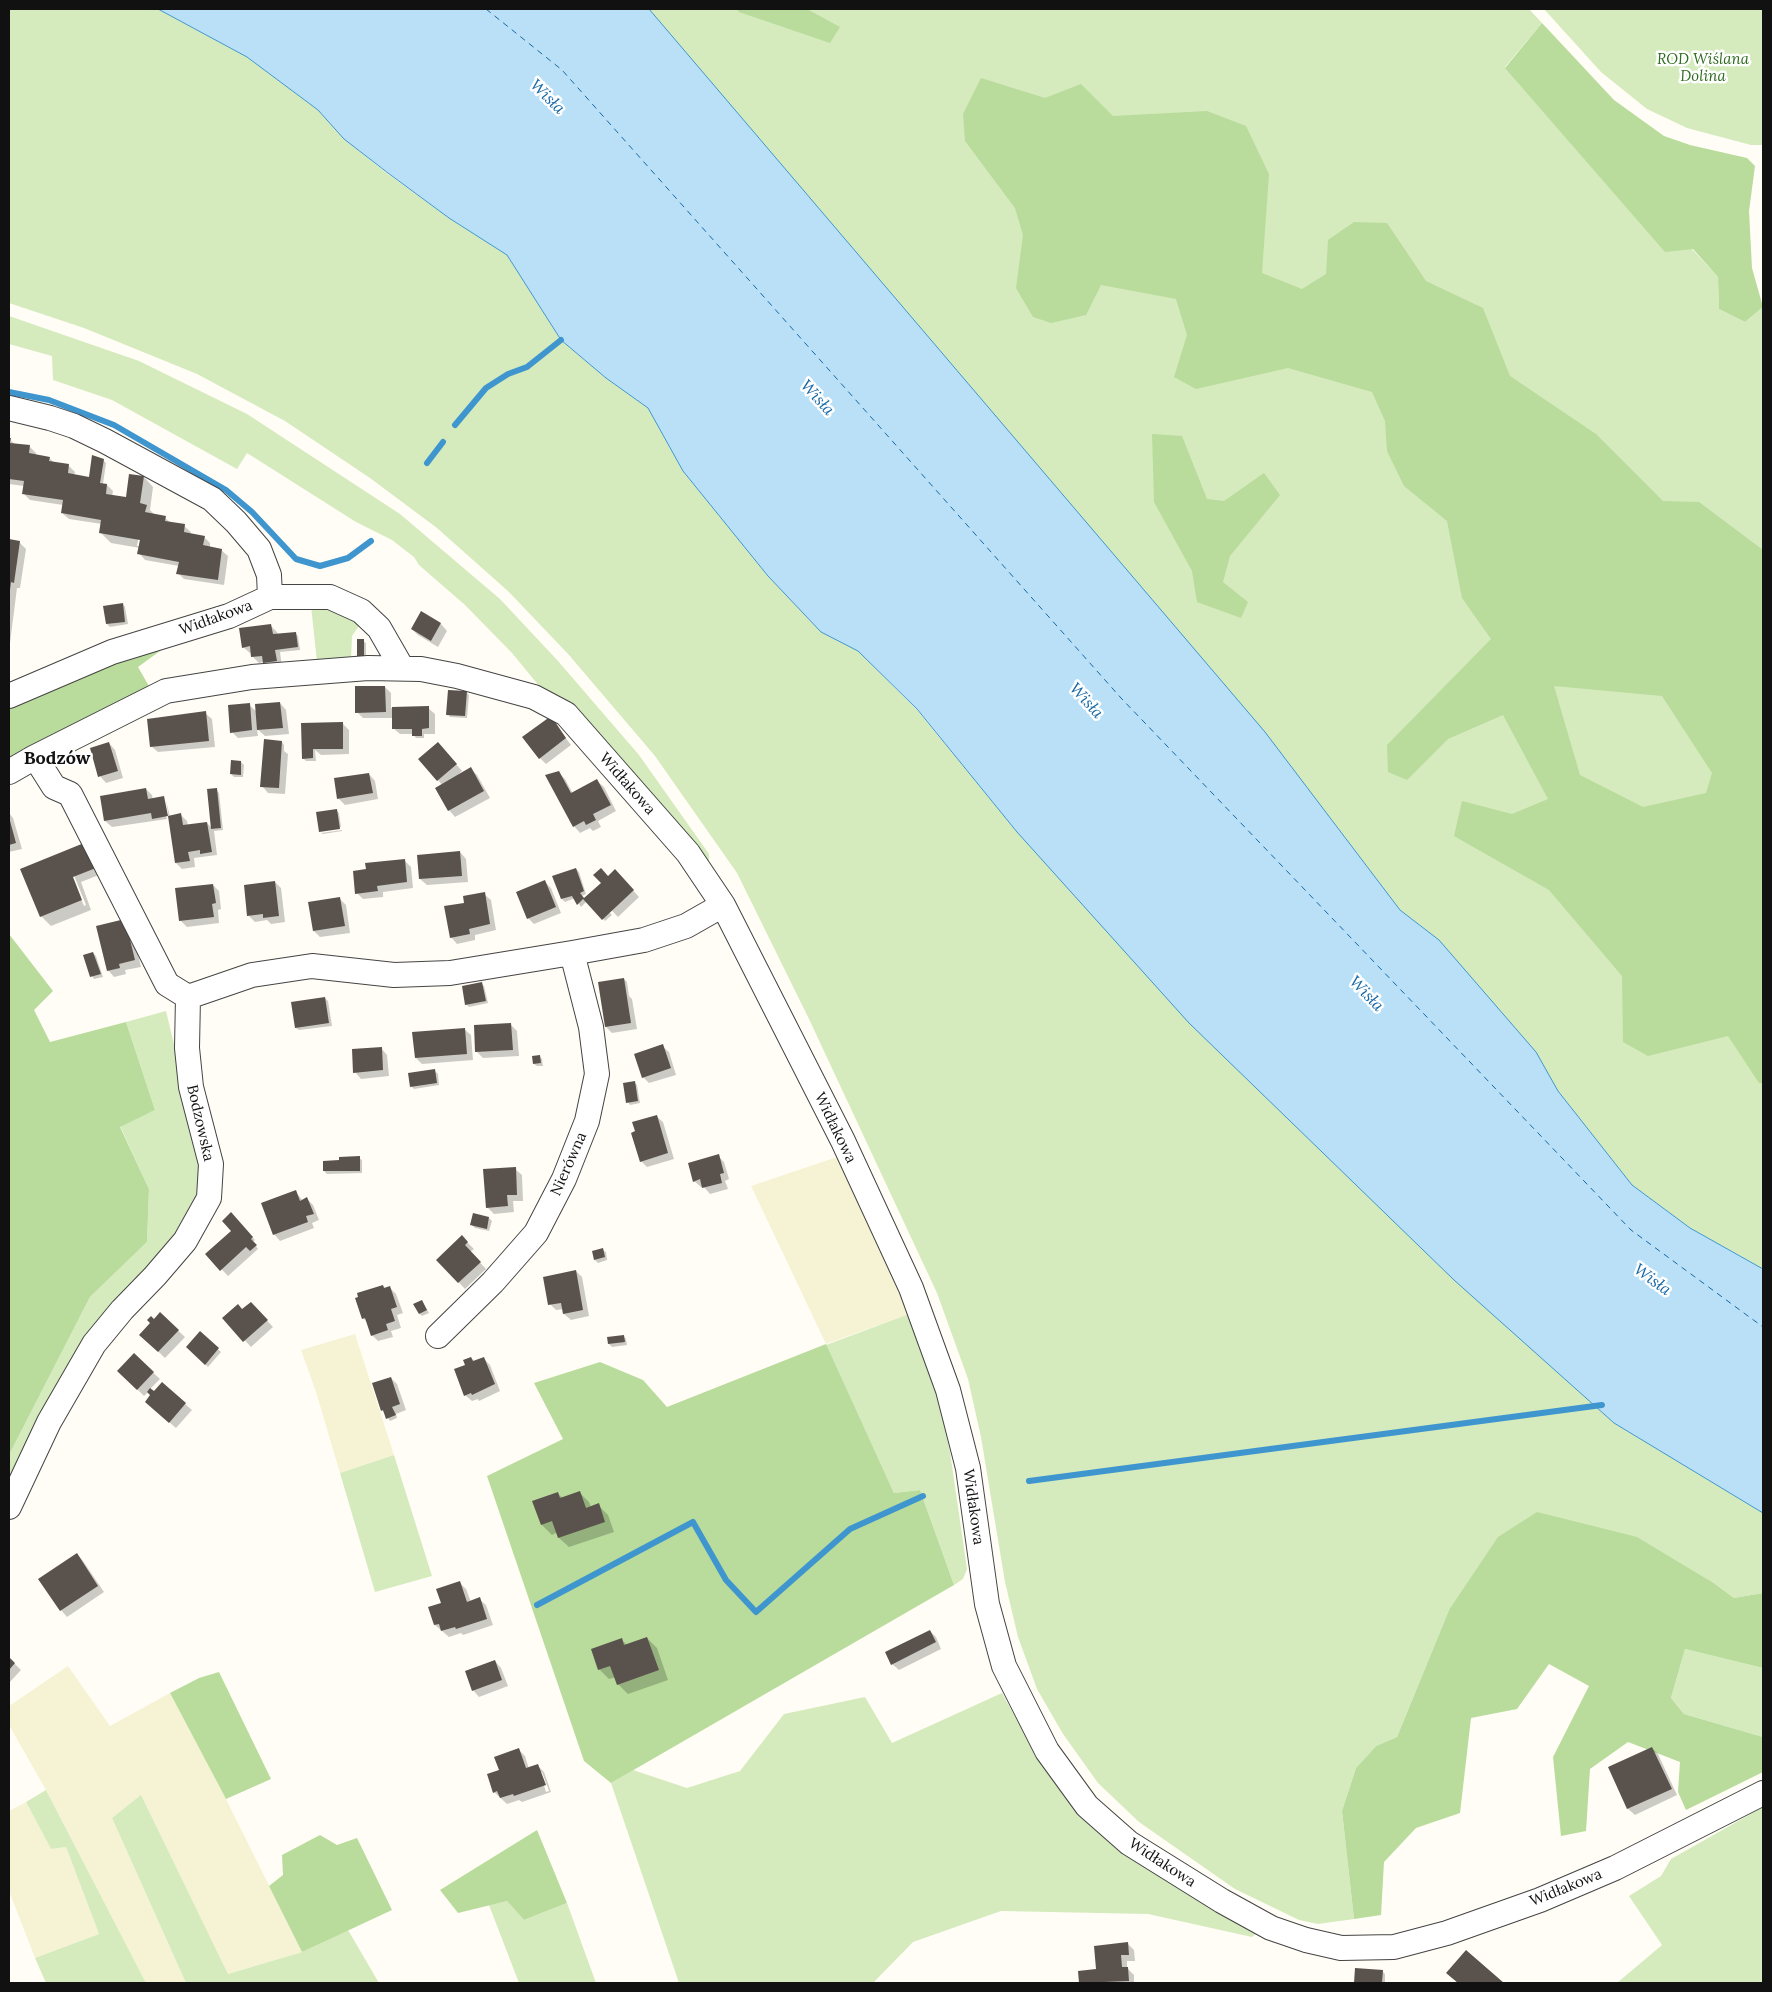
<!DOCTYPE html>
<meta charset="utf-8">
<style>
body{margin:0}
#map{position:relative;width:1772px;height:1992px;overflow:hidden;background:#fffdf5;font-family:Lora,serif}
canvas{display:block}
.frame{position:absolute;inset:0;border:10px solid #111;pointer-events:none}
</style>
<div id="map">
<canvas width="1772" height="1992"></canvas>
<div class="frame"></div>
</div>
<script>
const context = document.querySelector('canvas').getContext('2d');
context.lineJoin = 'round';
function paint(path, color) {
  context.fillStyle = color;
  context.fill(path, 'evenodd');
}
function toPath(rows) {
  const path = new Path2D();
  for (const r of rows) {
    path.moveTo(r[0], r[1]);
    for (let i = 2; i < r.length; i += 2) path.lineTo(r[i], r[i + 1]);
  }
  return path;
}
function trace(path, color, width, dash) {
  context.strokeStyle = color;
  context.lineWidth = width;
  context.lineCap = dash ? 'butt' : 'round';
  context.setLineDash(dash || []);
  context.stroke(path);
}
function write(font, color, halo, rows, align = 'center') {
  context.font = font + ' Lora,serif';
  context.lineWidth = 5;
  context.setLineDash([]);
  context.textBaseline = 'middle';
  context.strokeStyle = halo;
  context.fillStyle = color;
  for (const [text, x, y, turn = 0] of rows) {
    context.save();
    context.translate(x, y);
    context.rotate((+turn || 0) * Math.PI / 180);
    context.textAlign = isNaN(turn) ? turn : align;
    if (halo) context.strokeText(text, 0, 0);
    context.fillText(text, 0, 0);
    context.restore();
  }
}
const farmland = toPath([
 [837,1157,909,1314,826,1344,751,1186],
 [355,1334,394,1455,340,1473,316,1392,301,1350],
 [68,1666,110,1726,170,1693,226,1799,302,1952,228,1974,141,1796,112,1818,186,1983,146,1983,46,1790,9,1725,9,1706],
 [26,1802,51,1849,66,1847,99,1934,35,1958,9,1891,9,1811]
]);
const green = toPath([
 [9,9,158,9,247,57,318,110,344,139,388,174,449,218,507,255,561,340,606,378,648,408,683,471,768,576,821,632,858,651,917,710,1017,832,1614,1423,1763,1513,1763,1593,1734,1598,1715,1584,1449,1610,1397,1737,1376,1746,1356,1768,1342,1811,1354,1919,1318,1924,1299,1920,1235,1889,1139,1822,1098,1783,1063,1734,1037,1689,1018,1637,1005,1582,981,1437,968,1379,937,1293,809,1019,737,873,655,756,569,655,509,592,437,528,370,478,285,421,197,374,84,328,9,303],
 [635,9,1529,9,1542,23,1505,67,1692,249,1718,277,1719,309,1745,322,1763,307,1763,1269,1690,1228,1632,1185,1558,1091,1551,1079,1425,929,1400,910,1315,798],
 [1544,9,1763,9,1763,145,1751,145,1687,128,1647,109,1601,72],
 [9,316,139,361,247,414,400,514,500,599,558,661,639,755,709,854,709,865,540,687,512,653,465,605,419,565,414,557,392,540,356,522,247,453,237,469,112,400,53,380,52,356,9,344],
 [311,606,327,608,355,621,359,626,352,636,351,659,317,662],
 [166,1011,199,1149,202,1186,195,1211,9,1492,9,1455,90,1297,147,1242,149,1189,120,1126,155,1110,126,1022],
 [909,1314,937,1392,950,1452,967,1569,963,1579,954,1585,920,1490,894,1493,826,1345],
 [394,1455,432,1576,375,1592,340,1473],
 [1685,1649,1763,1668,1763,1737,1684,1714,1671,1698],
 [1002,1693,1038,1758,1123,1851,1167,1881,1257,1933,1252,1937,1148,1914,1001,1911,913,1942,873,1983,679,1983,611,1783,633,1770,687,1788,740,1771,784,1714,865,1697,892,1743],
 [46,1790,146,1983,46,1983,35,1958,99,1934,66,1847,51,1849,26,1802],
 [141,1795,228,1974,302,1952,348,1930,379,1983,186,1983,112,1818],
 [1763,1807,1763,1983,1617,1983,1662,1945,1629,1896,1661,1876,1671,1859],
 [507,1901,524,1920,567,1903,596,1983,519,1983,489,1905]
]);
const forest = toPath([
 [737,9,807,9,840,27,830,43,739,12],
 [1542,23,1614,100,1664,136,1690,145,1747,158,1755,166,1749,211,1752,268,1763,307,1745,322,1719,309,1718,277,1693,249,1665,252,1505,68],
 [981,78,1045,98,1081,84,1113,116,1207,111,1246,126,1269,174,1262,273,1302,289,1326,274,1328,240,1354,222,1387,223,1426,281,1483,308,1510,376,1596,434,1663,501,1699,502,1763,550,1763,1083,1759,1083,1728,1036,1648,1056,1623,1042,1622,976,1549,890,1454,836,1462,801,1512,814,1548,799,1503,715,1448,739,1407,780,1388,772,1387,745,1491,639,1462,598,1447,521,1404,486,1387,451,1385,421,1372,392,1288,368,1196,389,1174,377,1187,335,1176,299,1101,285,1086,315,1051,323,1033,317,1016,288,1023,235,1015,208,965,141,963,114],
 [1554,686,1662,696,1712,773,1706,793,1643,807,1580,775],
 [1152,434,1182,436,1207,499,1224,501,1264,473,1280,495,1230,556,1223,582,1248,602,1241,618,1197,602,1192,571,1154,502],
 [182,635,138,667,150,688,9,762,9,706],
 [9,934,53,991,34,1010,50,1042,126,1022,155,1110,120,1127,149,1189,147,1242,90,1297,9,1455],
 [826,1344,894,1493,920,1490,954,1585,611,1783,584,1761,487,1476,563,1439,534,1383,600,1362,643,1380,667,1407],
 [1537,1512,1637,1537,1715,1584,1734,1598,1763,1593,1763,1668,1685,1649,1671,1698,1684,1714,1763,1737,1763,1772,1686,1810,1678,1792,1680,1762,1628,1742,1590,1769,1586,1831,1561,1836,1553,1757,1589,1686,1549,1664,1517,1709,1471,1718,1460,1813,1416,1828,1384,1862,1381,1915,1354,1919,1342,1811,1356,1768,1376,1746,1397,1737,1449,1610,1498,1537],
 [219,1672,271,1779,226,1799,170,1693,199,1678],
 [537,1830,567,1903,524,1920,507,1901,458,1913,440,1890],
 [320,1835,337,1845,357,1838,392,1910,302,1952,269,1886,283,1875,282,1855]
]);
const water = toPath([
 [158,9,649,9,1265,732,1400,910,1439,940,1536,1052,1558,1091,1632,1185,1690,1228,1763,1269,1763,1513,1614,1423,1454,1280,1189,1023,1017,832,917,709,858,651,821,632,768,576,683,471,648,408,606,378,561,340,507,255,449,218,388,173,344,139,318,110,247,57,158,9]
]);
const shadow = toPath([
 [9,439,16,445,30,447,36,453,36,455,49,458,55,463,68,465,75,472,74,476,90,479,103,460,106,463,103,484,107,485,113,491,112,497,127,499,144,477,153,487,150,510,156,516,165,518,171,523,184,526,191,532,190,535,204,537,210,543,210,548,221,550,228,556,224,585,184,579,178,573,179,566,145,560,139,553,140,548,111,543,101,533,102,524,69,519,62,513,63,505,30,500,23,493,24,486,9,484],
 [143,515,139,546,137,546],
 [9,541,19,542,26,549,20,588,17,588,9,651],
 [123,604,125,607,128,624,110,627,107,624],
 [421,613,441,624,447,631,438,647,418,635,412,629],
 [271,626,277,632,278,635,295,633,298,636,300,650,280,652,282,667,271,669,264,662,259,663,252,656,252,653,250,653,243,647],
 [363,641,366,643,366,659,362,659,359,656],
 [385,687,391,693,391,708,428,708,435,714,435,734,424,734,424,738,416,738,413,734,400,734,393,728,393,718,363,718,357,712],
 [466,692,469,695,467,718,450,717,448,714],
 [280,703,286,710,289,734,265,736,257,729,258,736,238,738,232,732,249,705,257,712],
 [205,713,212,719,215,747,158,752,151,746],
 [551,718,571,745,546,764,540,758],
 [342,723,349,730,349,754,321,755,315,750,316,761,306,761,303,758,303,724],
 [282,742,284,745,284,751,288,754,285,794,268,793,262,786],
 [109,743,115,750,123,778,106,783,100,776],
 [444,750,462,771,458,775,471,769,477,775,490,798,455,817,449,810,442,785,438,780],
 [241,762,244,765,243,777,234,777,231,774],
 [559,773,565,779,573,794,597,781,604,787,616,811,598,821,601,827,593,831,590,828,580,833,574,826],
 [369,774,375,781,378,799,345,805,339,799],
 [146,789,152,795,153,800,164,798,165,799,163,799,165,814,167,819,112,827,105,821],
 [216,790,219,793,223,830,214,831,217,855,194,858,195,867,182,869,176,863,166,800,170,817,181,815,187,821,188,826,207,823,212,828],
 [336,810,339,813,341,827,320,830],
 [9,813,13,818,22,849,9,852],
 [342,830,342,831,323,834,321,833],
 [84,845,91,854,93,853,96,856,103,869,98,871,99,875,81,882,91,910,51,926,41,916,22,870],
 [67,863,69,863,86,905,84,906],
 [460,852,466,859,468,882,427,885,420,879],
 [404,860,411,867,413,888,383,892,383,897,363,899,357,893],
 [576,869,579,872,586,894,582,896,584,900,609,877,621,877,639,897,618,917,595,893,593,895,612,915,605,921,587,901,581,907,575,898,565,902,562,899,554,877],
 [275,882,281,888,285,922,271,924,267,920,255,922,249,916],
 [545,882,551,888,561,913,534,924,528,918],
 [213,885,219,891,221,909,218,910,219,923,187,927,180,920],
 [484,894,491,900,496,930,475,935,475,940,457,944,451,937,466,904],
 [340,899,346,905,350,933,320,937,314,931],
 [131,927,141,967,125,970,126,974,114,977,108,970],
 [93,953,96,956,103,977,94,979,92,976],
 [624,979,627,982,629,996,632,999,637,1029,612,1033,606,1027],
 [482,984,484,986,488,1003,469,1007,466,1004],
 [325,998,328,1001,332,1026,299,1030,296,1028],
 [511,1025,517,1031,519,1056,483,1058,477,1052],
 [464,1029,471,1035,473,1060,422,1064,416,1058],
 [662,1046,669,1052,676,1075,649,1083,643,1077],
 [381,1048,387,1055,389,1076,361,1079,355,1072],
 [539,1056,542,1059,543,1066,537,1066,534,1064],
 [435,1071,438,1074,439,1085,414,1089,411,1086],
 [634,1082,637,1085,640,1103,630,1105,628,1102],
 [656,1116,663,1122,674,1159,647,1167,641,1161],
 [718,1156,724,1162,729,1179,725,1181,728,1189,710,1194,703,1186,701,1187,694,1181],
 [359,1158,362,1160,362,1173,327,1174,324,1171],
 [515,1169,522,1175,523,1201,513,1201,514,1212,494,1214,487,1207],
 [295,1191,303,1201,307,1199,313,1205,319,1220,312,1223,314,1228,280,1241,274,1234],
 [231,1214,255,1240,253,1242,258,1249,228,1276,207,1254,232,1231],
 [489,1218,492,1221,489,1231,475,1228,472,1225],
 [462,1237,474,1249,470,1252,486,1269,465,1289,438,1260],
 [603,1250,606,1252,607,1260,598,1263,595,1260,594,1252],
 [576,1271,582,1277,589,1316,571,1320,564,1314,564,1309,556,1310,550,1304],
 [383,1286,386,1289,390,1288,396,1294,403,1313,397,1315,401,1328,391,1331,393,1337,378,1341,372,1335,369,1324,363,1318],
 [422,1301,429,1313,422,1316,420,1314],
 [257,1310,273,1327,251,1347,224,1318,242,1311],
 [160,1314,185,1337,165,1358,141,1335],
 [200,1333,221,1352,208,1367,188,1347],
 [623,1336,626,1339,627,1345,612,1347,609,1344,608,1338],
 [134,1355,160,1379,150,1389,154,1393,162,1384,192,1410,176,1428,153,1408,152,1396,148,1392,144,1396,119,1371],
 [471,1358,475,1362,484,1359,490,1365,500,1391,479,1401,478,1399,472,1401,465,1395,466,1365],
 [391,1378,397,1384,406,1410,396,1414,397,1418,390,1421,382,1410],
 [580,1493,589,1502,591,1507,598,1505,608,1515,614,1532,569,1547,559,1538,558,1532,552,1535,542,1525,534,1502,558,1494,563,1498],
 [77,1554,83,1561,104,1592,67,1617,61,1610],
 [460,1583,466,1589,471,1602,479,1599,486,1605,493,1625,463,1635,461,1633,449,1637,435,1625,430,1608,442,1604],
 [930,1631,936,1637,941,1649,899,1670,892,1664],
 [647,1638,657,1648,668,1680,628,1694,618,1684,616,1677,609,1679,599,1669,622,1640,627,1645],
 [9,1658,21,1670,9,1683],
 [495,1661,501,1668,508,1686,479,1697,473,1690],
 [1652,1748,1658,1754,1677,1795,1635,1815,1628,1809,1610,1768],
 [519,1750,525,1756,529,1769,538,1766,544,1772,551,1792,522,1802,519,1800,507,1804,494,1792,501,1771],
 [540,1772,542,1772,549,1791,546,1792],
 [1128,1944,1134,1950,1135,1961,1127,1961,1127,1968,1134,1975,1134,1983,1080,1983,1079,1972,1098,1971],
 [1356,1970,1382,1971,1385,1974,1385,1983,1355,1983]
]);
const stream = toPath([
 [9,392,49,400,114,425,226,490,252,512,296,559,320,566,348,558,371,541],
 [455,425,486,388,508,374,527,367,561,340],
 [427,463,443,442],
 [1029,1481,1602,1405],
 [537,1605,693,1522,726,1580,756,1612,850,1529,923,1496]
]);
const ferry = toPath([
 [486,9,562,70,1121,698,1631,1230,1763,1327]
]);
const building = toPath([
 [9,438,11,438,10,443,30,445,29,453,50,457,49,461,69,464,68,473,89,477,92,455,104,459,100,483,107,484,106,494,126,497,129,474,144,476,140,503,147,505,145,512,166,516,165,521,185,524,184,532,205,536,203,545,222,549,218,580,176,574,179,562,137,554,140,540,99,533,101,520,61,513,63,500,22,494,24,481,9,479],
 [9,539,20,541,14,583,11,582,10,590],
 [123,603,125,622,106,624,103,606],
 [421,611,441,623,431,641,411,629],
 [271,624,273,634,296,632,298,647,275,650,277,661,263,663,262,656,251,657,250,646,242,648,239,628],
 [357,639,364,639,364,656,357,656],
 [355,686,385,686,386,712,355,713],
 [448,690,467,691,465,716,446,715],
 [280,702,283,728,257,730,255,704],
 [250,703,252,730,230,733,228,705],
 [429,706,429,728,422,729,422,736,412,736,412,729,392,729,392,707],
 [206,711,209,741,150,747,147,719],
 [551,716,566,738,539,759,522,737],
 [343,722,343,749,313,749,313,758,302,759,301,723],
 [264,739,282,741,279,788,260,787],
 [109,742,118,771,98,777,90,748],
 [438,742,457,764,437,781,418,759],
 [231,760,241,761,241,775,230,774],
 [471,767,484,791,448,811,435,788],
 [559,771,571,793,597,779,611,805,593,814,596,820,586,825,584,821,573,827,545,775],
 [369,773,373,793,337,799,334,778],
 [146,788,148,799,164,796,168,816,152,819,151,813,104,821,100,796],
 [217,788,221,828,211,829,207,789],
 [337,809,340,829,319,832,316,812],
 [181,813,183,825,207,822,212,852,200,854,200,850,188,852,190,861,175,863,168,816],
 [9,817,16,843,9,845],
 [84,843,101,866,73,877,82,900,40,917,20,869],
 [460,851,462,876,419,879,417,855],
 [405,859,407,882,377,886,378,891,355,894,353,871,366,869,365,863],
 [576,868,584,891,580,893,584,898,601,883,593,875,601,868,608,876,615,869,634,890,602,920,583,899,577,905,572,896,561,899,552,876],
 [545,880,556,907,527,919,516,892],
 [275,881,279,916,263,918,263,914,247,916,244,885],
 [213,884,216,903,212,904,214,917,179,921,175,888],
 [485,892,490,924,469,929,470,934,450,938,444,906,464,903,463,896],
 [340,897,345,926,313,931,308,902],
 [125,919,135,960,119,964,120,968,107,971,96,926],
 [93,952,101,974,90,977,83,955],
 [624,978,631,1023,605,1027,598,982],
 [482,982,486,1001,465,1005,462,986],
 [325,997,329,1023,295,1028,291,1002],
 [511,1023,513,1050,475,1052,474,1025],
 [465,1028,467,1054,415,1058,412,1032],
 [663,1044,671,1068,642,1078,634,1054],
 [382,1047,383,1070,353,1073,352,1049],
 [540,1055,541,1063,533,1064,532,1056],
 [435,1069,437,1083,410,1087,408,1073],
 [635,1081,638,1101,626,1103,623,1083],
 [657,1115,668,1153,640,1162,631,1133,635,1131,632,1122],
 [719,1154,724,1173,720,1174,722,1183,702,1188,700,1179,693,1182,688,1163],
 [360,1156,360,1171,323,1171,323,1161,339,1160,339,1157],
 [516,1167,517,1195,507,1195,508,1206,486,1208,483,1169],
 [296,1190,300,1201,307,1197,314,1214,306,1216,308,1222,273,1235,261,1203],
 [231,1212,253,1237,251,1239,257,1245,250,1251,246,1247,220,1271,205,1254,231,1231,222,1221],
 [473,1213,489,1217,487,1229,470,1225],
 [462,1235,468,1242,465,1245,481,1262,458,1283,436,1260],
 [603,1248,605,1257,594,1260,592,1251],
 [576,1270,583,1310,563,1314,561,1303,548,1305,543,1277],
 [383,1285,384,1288,390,1286,397,1307,391,1309,395,1321,386,1324,388,1330,371,1336,365,1318,362,1319,355,1298,358,1297,357,1293],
 [422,1300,427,1310,419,1314,413,1304],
 [251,1302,268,1320,243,1342,222,1318,238,1304,242,1309],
 [160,1312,179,1330,158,1352,139,1335,150,1323,147,1320,151,1316,154,1319],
 [200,1331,219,1348,205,1365,186,1347],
 [624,1335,625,1342,608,1344,607,1337],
 [134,1353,154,1372,137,1390,117,1371],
 [471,1357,473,1361,484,1357,495,1384,472,1395,471,1393,464,1396,454,1369,465,1365,463,1360],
 [391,1377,400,1404,392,1407,396,1415,386,1419,383,1410,381,1411,372,1383],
 [162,1382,186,1403,169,1423,145,1402,150,1395,147,1392,150,1388,154,1391],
 [580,1491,586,1508,599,1503,605,1522,558,1538,552,1521,541,1525,532,1501,558,1492,560,1498],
 [77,1553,98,1586,60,1611,38,1579],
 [460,1581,467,1602,480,1597,487,1619,456,1629,455,1627,441,1631,439,1624,434,1625,428,1607,441,1603,436,1589],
 [930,1630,936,1642,891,1665,885,1652],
 [647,1637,659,1670,617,1685,610,1666,598,1670,591,1649,622,1638,624,1645],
 [9,1657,15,1663,9,1670],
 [495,1660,502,1680,472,1691,465,1671],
 [1652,1747,1672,1789,1627,1809,1608,1767],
 [519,1748,526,1768,538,1764,546,1785,514,1796,513,1794,500,1798,497,1791,493,1793,487,1774,499,1770,494,1757],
 [1128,1942,1129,1955,1121,1955,1122,1967,1128,1967,1129,1981,1079,1983,1078,1971,1096,1969,1094,1946],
 [1466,1950,1504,1983,1458,1983,1446,1973],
 [1355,1968,1383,1970,1382,1983,1354,1983]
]);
const minor = toPath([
 [9,408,50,418,74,426,105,441,212,499,236,522,259,549,269,575,270,597],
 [9,696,112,652,229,616,270,597,330,597,361,611,379,628,402,668],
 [35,757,54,787,70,794,167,984,188,997],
 [9,772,35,757,166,691,252,677,368,668,421,669,457,676,534,697,566,714,688,853,723,905,843,1141,911,1288,948,1390,968,1468,987,1604,1004,1666,1047,1751,1087,1806,1129,1843,1222,1901,1271,1928,1306,1940,1341,1948,1394,1947,1447,1933,1540,1900,1615,1868,1763,1793],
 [188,997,252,975,312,966,394,975,450,973,572,953,644,940,686,926,723,905],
 [438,1336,493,1282,536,1233,564,1179,587,1121,597,1074,591,1027,572,953],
 [9,1507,49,1422,94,1344,122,1310,155,1276,185,1241,209,1198,211,1164,191,1087,187,1048,188,997]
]);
const parkNames = [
 ["ROD Wiślana",1703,60],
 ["Dolina",1703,77]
];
const streetNames = [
 ["Widłakowa",216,618,-20],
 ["Widłakowa",627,784,49],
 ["Bodzowska",200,1123,77],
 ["Widłakowa",835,1128,64],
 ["Nierówna",569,1164,-66],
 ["Widłakowa",973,1507,82],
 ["Widłakowa",1162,1863,33],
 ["Widłakowa",1566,1888,-22]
];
const waterNames = [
 ["Wisła",547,97,45],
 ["Wisła",817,398,48],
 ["Wisła",1086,701,48],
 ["Wisła",1366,994,46],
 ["Wisła",1652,1280,36]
];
const quarterNames = [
 ["Bodzów",57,759]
];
paint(farmland, '#f6f3d4');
paint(green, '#d5ebbd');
paint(forest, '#b9dc9c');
paint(water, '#b9e0f7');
trace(water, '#3f96cf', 1);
paint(shadow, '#0003');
trace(stream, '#3f96cf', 6);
trace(ferry, '#1768a6', 1, [6, 5]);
paint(building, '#5a524d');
trace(minor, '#444', 26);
trace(minor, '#fff', 24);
write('italic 15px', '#2f6b1f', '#fff', parkNames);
write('15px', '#111', '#fff', streetNames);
write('italic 16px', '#1768a6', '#fff', waterNames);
write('bold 18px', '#111', '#fff', quarterNames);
</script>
